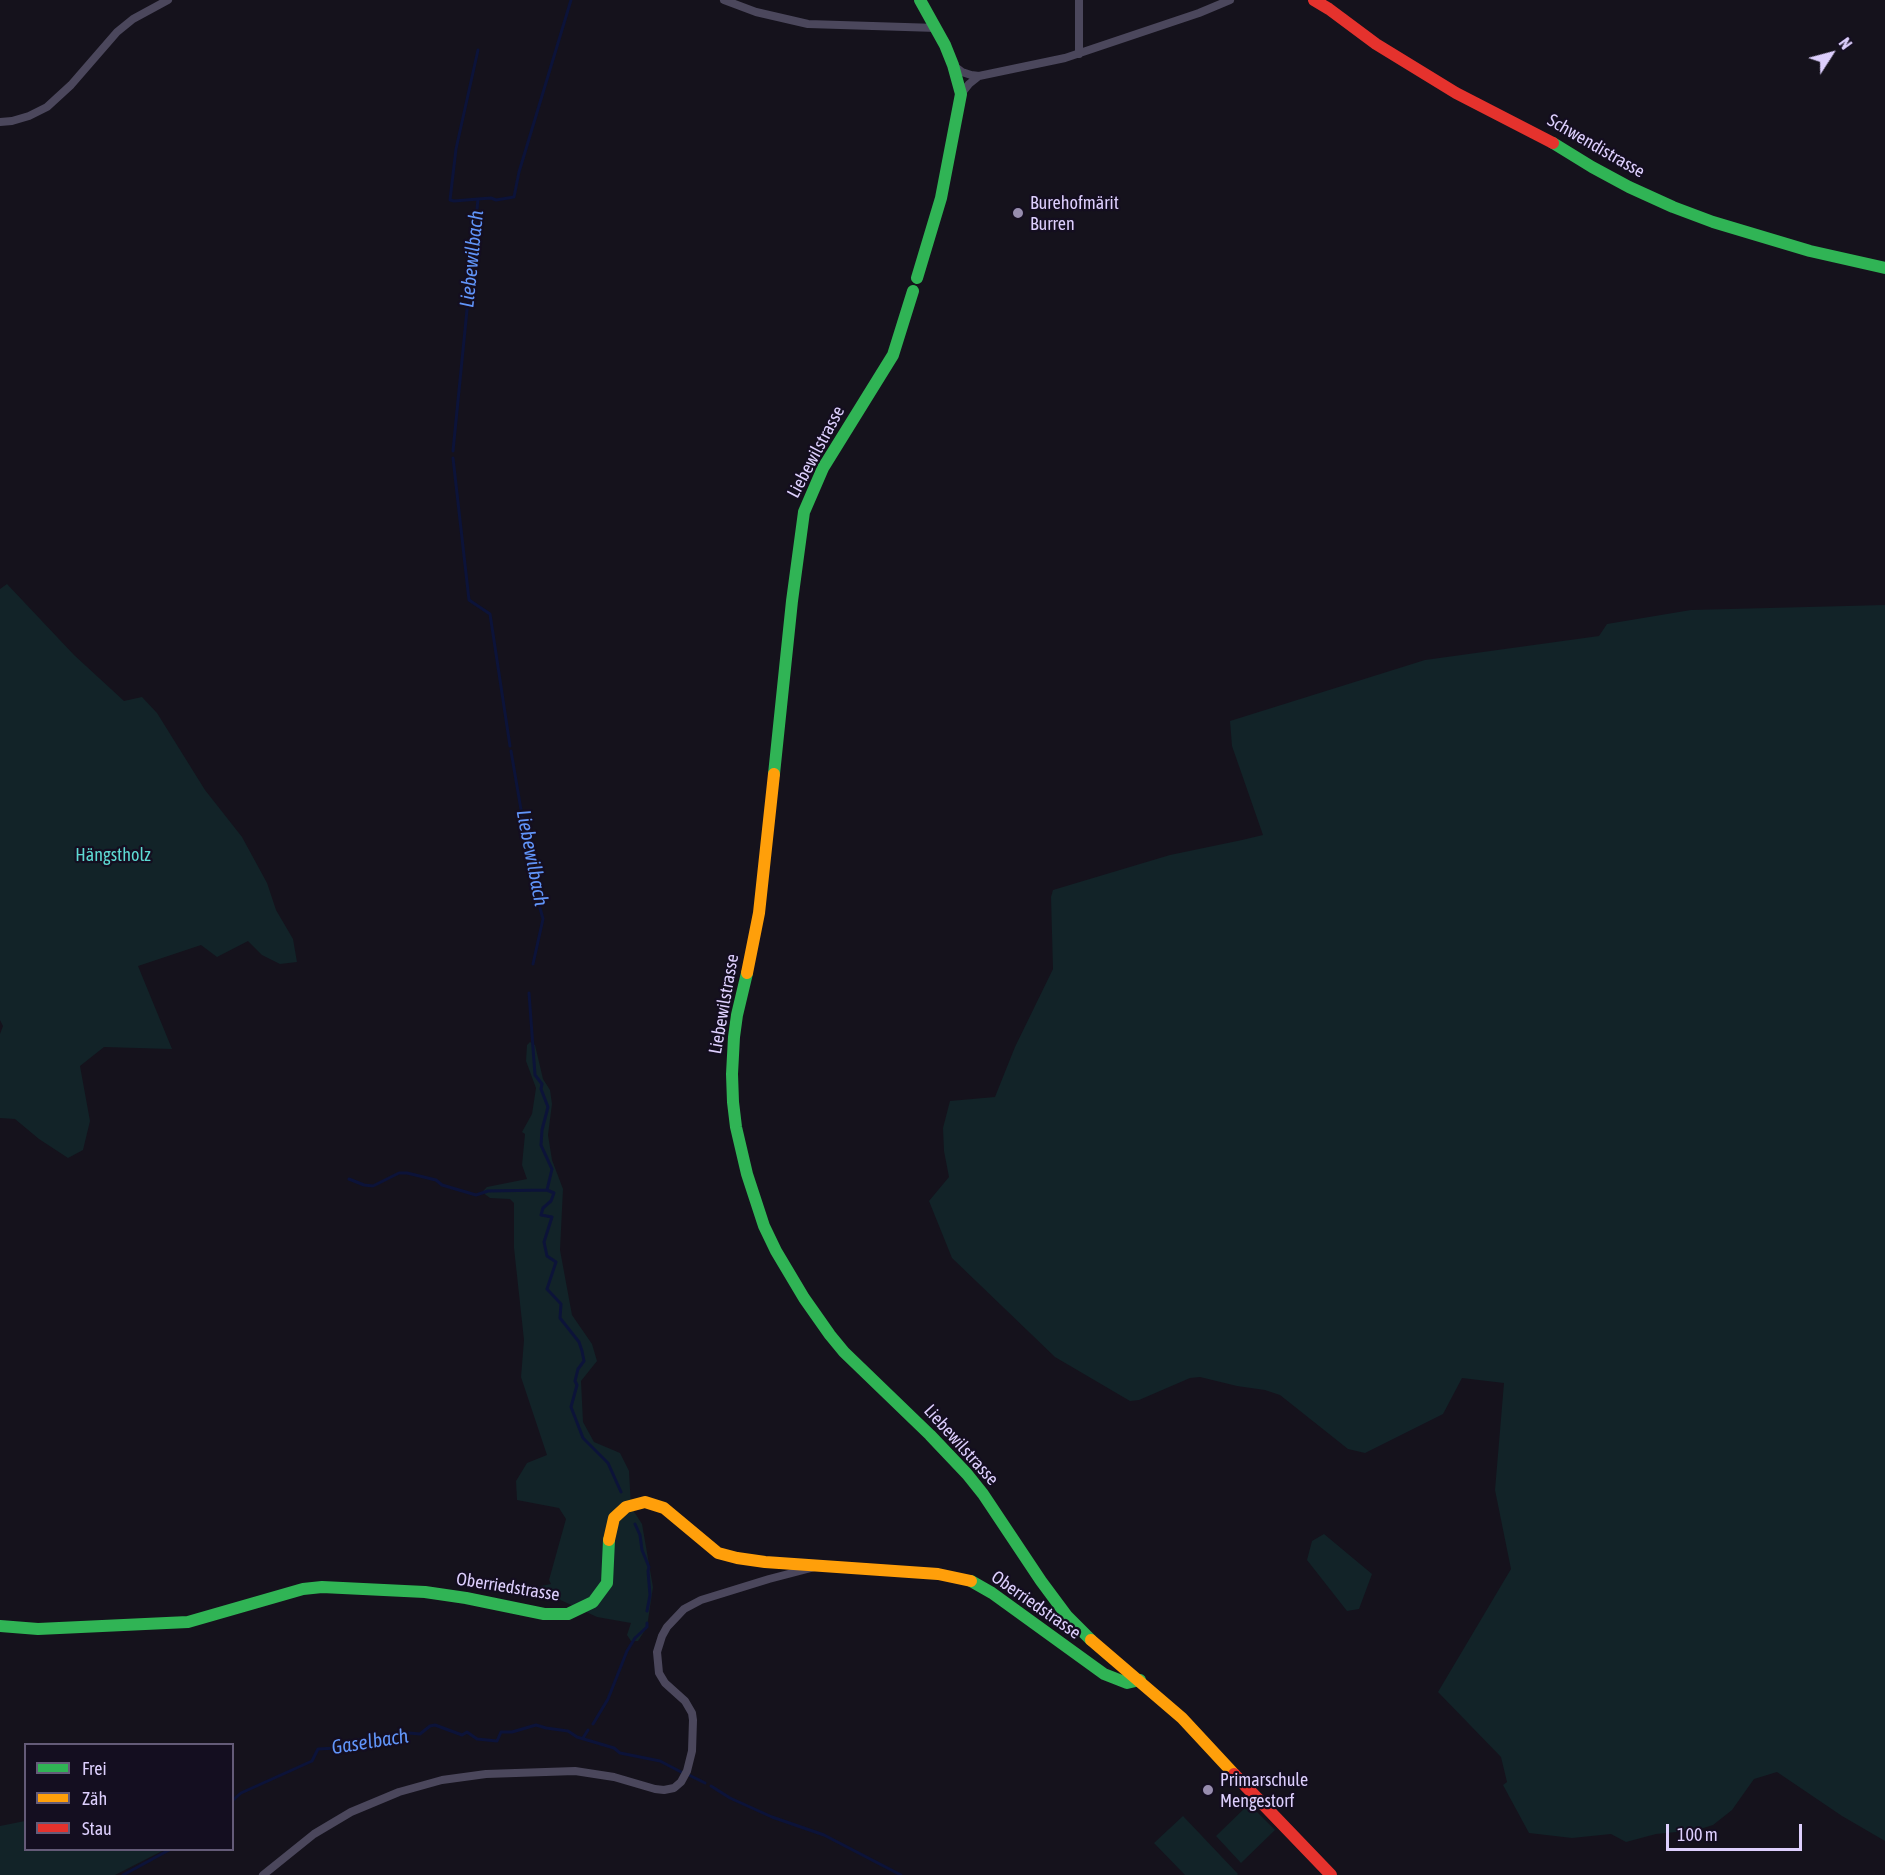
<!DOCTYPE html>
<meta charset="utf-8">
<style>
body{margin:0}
#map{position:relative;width:1885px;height:1875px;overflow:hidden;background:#15121c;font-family:"Asap Condensed",sans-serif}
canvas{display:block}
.legend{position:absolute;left:24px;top:1743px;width:210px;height:108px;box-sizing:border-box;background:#140e20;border:2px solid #645b78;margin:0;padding:8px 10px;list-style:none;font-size:18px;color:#ddcffd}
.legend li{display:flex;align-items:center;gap:12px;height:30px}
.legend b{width:30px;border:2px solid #645b78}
.north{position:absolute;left:1801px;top:24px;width:60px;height:60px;-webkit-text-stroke:4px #140e20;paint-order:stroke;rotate:54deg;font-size:16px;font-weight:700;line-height:24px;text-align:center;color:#ddcffd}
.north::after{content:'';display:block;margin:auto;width:21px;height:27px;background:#ddcffd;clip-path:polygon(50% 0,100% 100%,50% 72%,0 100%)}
.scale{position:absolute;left:1666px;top:1824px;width:136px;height:27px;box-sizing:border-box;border:3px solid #ddcffd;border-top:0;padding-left:8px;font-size:18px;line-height:21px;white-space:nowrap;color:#ddcffd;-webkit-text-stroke:4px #140e20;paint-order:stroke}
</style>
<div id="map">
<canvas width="1885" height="1875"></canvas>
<ul class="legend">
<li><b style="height:8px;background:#30b455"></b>Frei</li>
<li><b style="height:8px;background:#ff9f0a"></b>Zäh</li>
<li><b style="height:8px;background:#e5322d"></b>Stau</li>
</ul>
<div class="north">N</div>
<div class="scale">100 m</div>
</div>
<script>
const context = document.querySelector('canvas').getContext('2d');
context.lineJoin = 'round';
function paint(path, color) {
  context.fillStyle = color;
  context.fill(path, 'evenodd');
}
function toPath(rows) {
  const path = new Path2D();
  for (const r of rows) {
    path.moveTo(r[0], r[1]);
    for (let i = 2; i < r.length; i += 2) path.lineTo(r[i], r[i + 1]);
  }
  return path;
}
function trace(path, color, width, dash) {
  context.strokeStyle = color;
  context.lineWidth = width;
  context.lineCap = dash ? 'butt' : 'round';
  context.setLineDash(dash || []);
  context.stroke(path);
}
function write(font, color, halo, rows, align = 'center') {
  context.font = font + ' "Asap Condensed",sans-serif';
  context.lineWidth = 4.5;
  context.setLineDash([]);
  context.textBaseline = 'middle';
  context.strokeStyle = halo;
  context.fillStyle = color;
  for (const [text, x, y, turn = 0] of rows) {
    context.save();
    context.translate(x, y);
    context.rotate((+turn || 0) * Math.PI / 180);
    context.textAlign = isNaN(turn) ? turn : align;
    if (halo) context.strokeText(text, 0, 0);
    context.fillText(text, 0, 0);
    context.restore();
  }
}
const green = toPath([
 [7,584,74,655,124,701,142,697,157,713,205,790,242,837,267,883,276,910,293,939,297,962,280,964,262,955,248,941,217,957,201,945,138,966,172,1049,104,1047,80,1066,90,1121,83,1150,68,1158,39,1139,15,1119,0,1118,0,1034,3,1026,0,1020,0,589],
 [1885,605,1885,1841,1842,1816,1777,1772,1754,1779,1732,1810,1713,1825,1697,1830,1656,1834,1626,1842,1611,1834,1572,1838,1529,1833,1503,1785,1507,1782,1501,1757,1438,1692,1511,1569,1495,1490,1504,1383,1462,1378,1443,1414,1365,1453,1348,1449,1280,1395,1265,1390,1237,1386,1200,1377,1190,1378,1139,1400,1130,1401,1055,1357,952,1258,929,1201,949,1177,944,1151,943,1128,950,1101,995,1097,1015,1047,1053,969,1051,897,1053,890,1170,855,1242,840,1263,835,1232,746,1230,721,1425,660,1599,636,1607,624,1691,610],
 [530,1042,535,1045,543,1079,550,1090,552,1104,548,1135,552,1160,563,1189,560,1250,572,1315,592,1344,597,1361,581,1381,583,1422,594,1442,620,1453,629,1471,631,1507,642,1524,653,1587,647,1627,638,1641,631,1641,627,1635,631,1623,597,1617,539,1590,541,1586,551,1584,549,1580,566,1519,559,1508,517,1500,516,1481,527,1463,547,1455,521,1377,524,1340,514,1248,514,1203,510,1199,490,1198,482,1192,487,1187,527,1179,522,1165,525,1134,522,1132,532,1114,536,1088,526,1061,527,1045],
 [1324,1534,1372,1574,1359,1609,1347,1611,1307,1560,1312,1541],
 [1249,1804,1275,1830,1241,1863,1216,1836],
 [1183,1816,1238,1874,1237,1875,1185,1875,1154,1843],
 [25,1821,26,1850,164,1850,115,1875,0,1875,0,1826]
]);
const stream = toPath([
 [478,199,454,201,450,200,456,149,478,50],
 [453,451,478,199,491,198,496,200,514,197,519,172,571,0],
 [453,458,469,600,490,614,510,746],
 [511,751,534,886,543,919,533,964],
 [529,993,535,1075,542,1084,541,1089,548,1107,542,1130,541,1145,552,1169,547,1190,554,1193,551,1201,543,1208,541,1215,552,1217,544,1242,547,1256,556,1262,547,1289,561,1304,560,1318,579,1342,582,1351,584,1361,578,1369,575,1381,577,1385,571,1407,583,1438,608,1463,621,1492],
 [349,1179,364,1185,373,1186,399,1173,407,1173,436,1180,442,1185,476,1195,488,1191,547,1190],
 [635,1524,640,1535,642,1550,649,1567,648,1571,650,1595,647,1611],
 [593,1724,608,1699,627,1651,635,1638,647,1627,647,1623],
 [583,1738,588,1730],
 [689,1775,705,1783],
 [711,1786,730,1798,772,1817,824,1835,901,1875],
 [232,1801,241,1793,312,1761,318,1749,336,1748,349,1742,358,1740,375,1744,387,1736,409,1733,420,1734,430,1726,435,1725,462,1735,467,1732,477,1739,497,1741,501,1732,512,1732,536,1725,546,1728,568,1731,577,1737,614,1748,620,1753,660,1761,683,1773],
 [123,1875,169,1850]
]);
const street = toPath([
 [724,0,756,12,808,24,937,28],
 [1079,0,1079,54],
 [954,66,962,72,971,75,979,76],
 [961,94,969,84,979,76,1065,58,1199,13,1230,0],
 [0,122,12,121,29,116,47,107,71,85,117,32,133,19,168,0],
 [263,1875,314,1834,351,1812,399,1792,442,1780,486,1774,575,1771,614,1777,655,1789,664,1790,674,1788,681,1782,687,1771,692,1751,693,1720,692,1713,685,1701,665,1683,659,1673,657,1652,662,1636,667,1627,684,1609,701,1600,769,1579,815,1567]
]);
const fast = toPath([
 [1553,143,1592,167,1629,187,1673,207,1713,222,1810,251,1885,268],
 [917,278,941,198,961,94,953,65,945,45,920,0],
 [774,774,792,601,804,512,823,468,893,355,913,291],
 [747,973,737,1015,734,1037,732,1074,733,1102,736,1127,747,1174,764,1226,776,1251,804,1298,830,1335,844,1352,930,1435,967,1474,983,1494,1041,1581,1067,1616,1091,1640],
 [971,1581,992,1593,1104,1674,1127,1683,1140,1680],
 [0,1626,38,1629,188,1622,303,1589,322,1587,425,1592,466,1598,544,1614,568,1614,593,1602,607,1583,609,1540]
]);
const slow = toPath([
 [747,973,759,913,774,774],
 [609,1540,614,1518,626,1507,645,1502,664,1508,718,1553,737,1558,765,1562,938,1574,971,1581],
 [1091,1640,1182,1718,1234,1774]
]);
const jam = toPath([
 [1314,0,1329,9,1376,44,1456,93,1553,143],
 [1234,1774,1331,1875]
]);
const markers = [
 [1018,213,6,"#978dae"],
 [1208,1790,6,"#978dae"]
];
const streetNames = [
 ["Schwendistrasse",1596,146,30],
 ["Liebewilstrasse",816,452,-62],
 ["Liebewilstrasse",724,1004,-80],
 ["Liebewilstrasse",961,1445,48],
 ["Oberriedstrasse",508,1587,9],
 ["Oberriedstrasse",1036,1605,35]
];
const poiNames = [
 ["Burehofmärit",1030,203],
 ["Burren",1030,224],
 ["Primarschule",1220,1780],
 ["Mengestorf",1220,1801]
];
const parkNames = [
 ["Hängstholz",113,855]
];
const waterNames = [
 ["Liebewilbach",472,259,-84],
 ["Liebewilbach",532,858,79],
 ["Gaselbach",370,1742,-9]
];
paint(green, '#122328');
trace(stream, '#0c1339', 3);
trace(street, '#4b475c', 8);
trace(fast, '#30b455', 12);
trace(slow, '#ff9f0a', 12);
trace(jam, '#e5322d', 12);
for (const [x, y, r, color] of markers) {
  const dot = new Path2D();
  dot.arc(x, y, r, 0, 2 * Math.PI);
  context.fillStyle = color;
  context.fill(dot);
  trace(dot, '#140e20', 2);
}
write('18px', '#ddcffd', '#140e20', streetNames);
write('18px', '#ddcffd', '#140e20', poiNames, 'left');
write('18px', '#5edad3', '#140e20', parkNames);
write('italic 20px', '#6195f9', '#140e20', waterNames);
</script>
